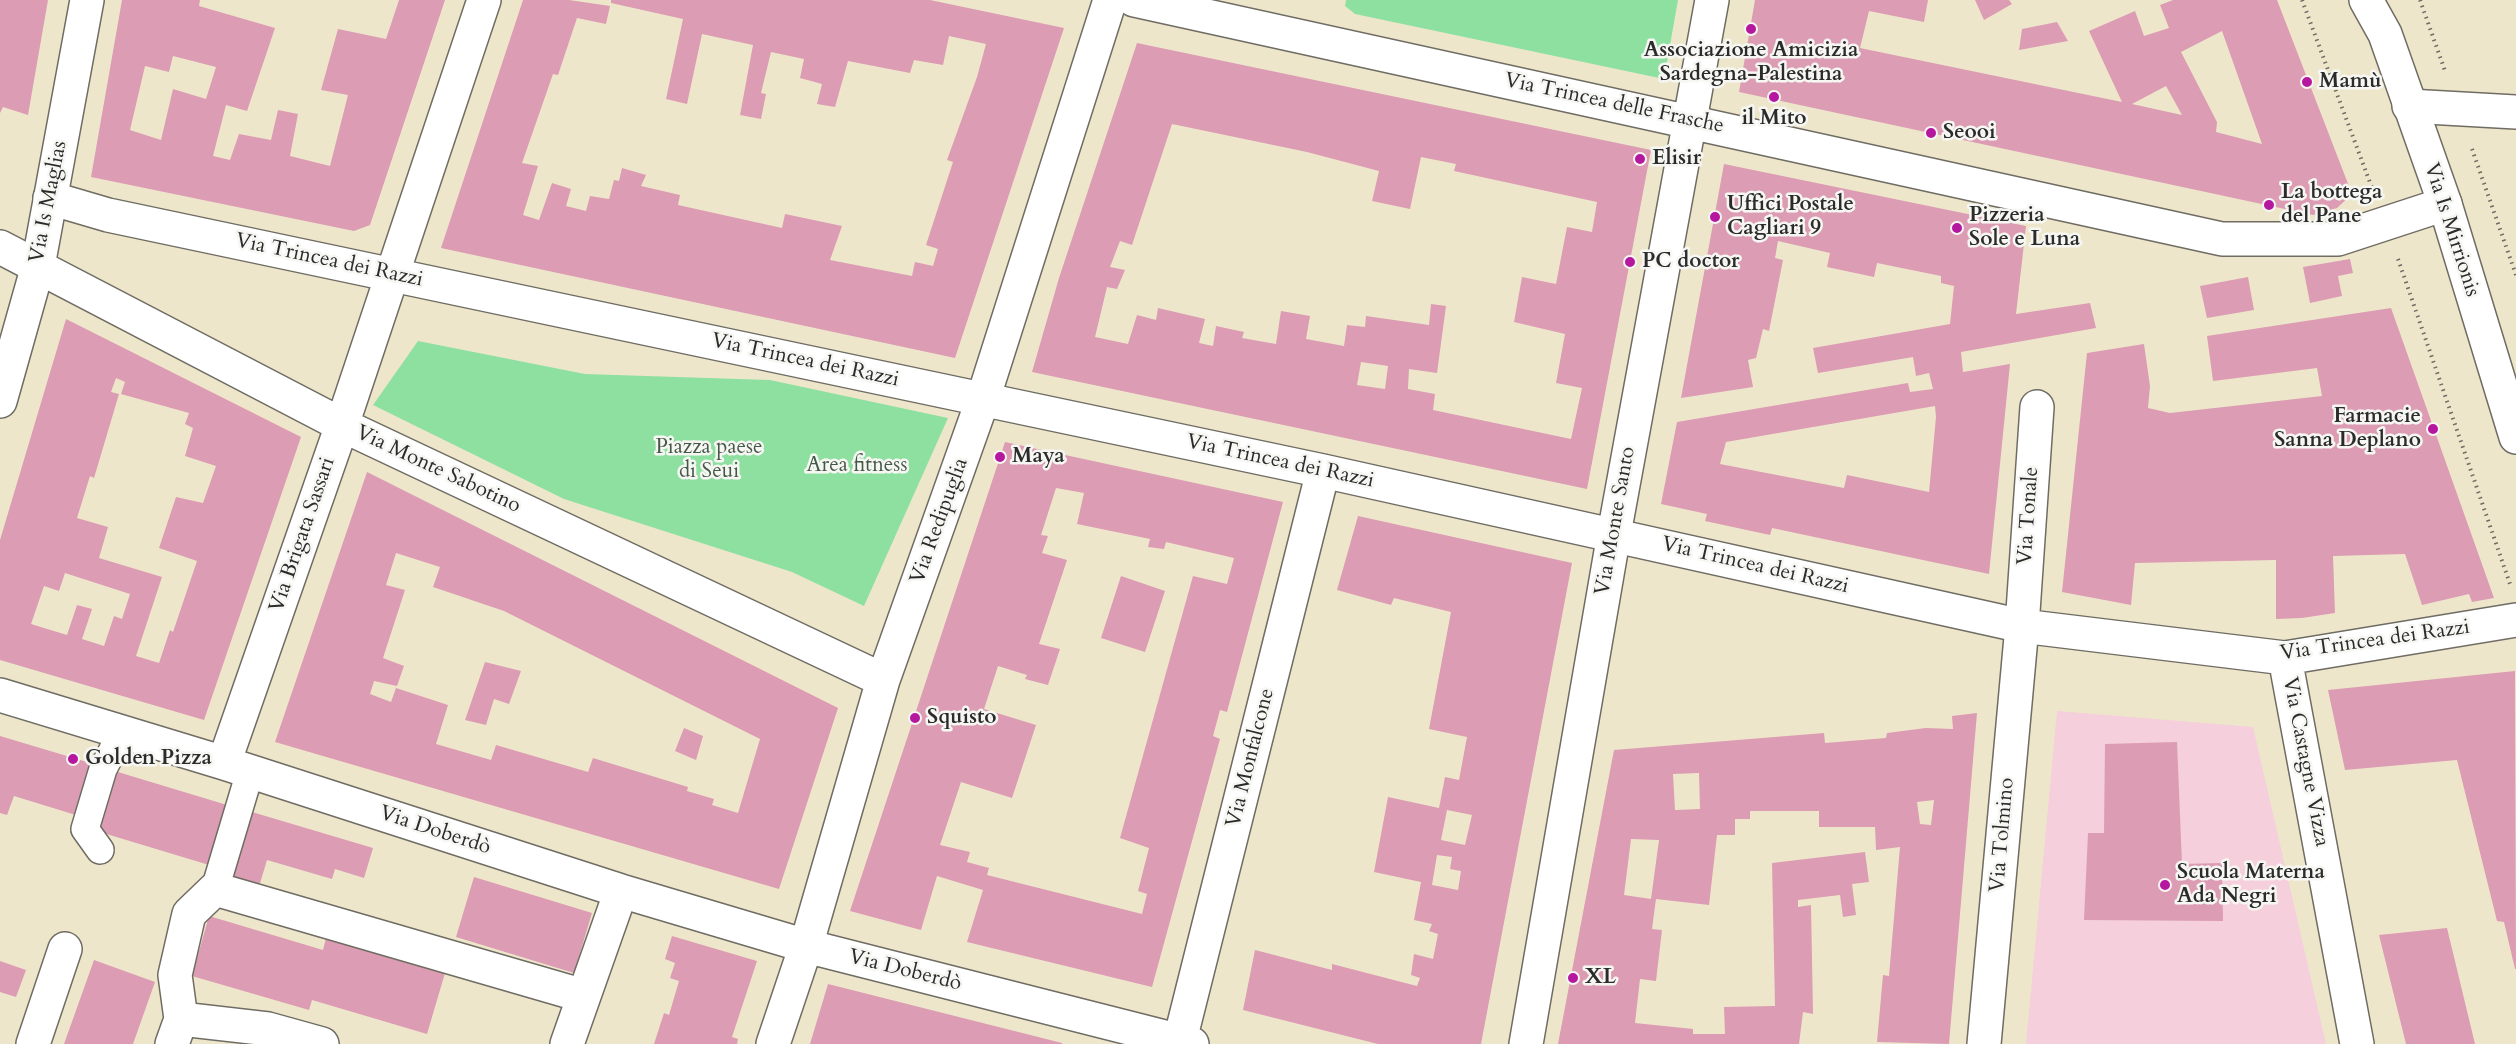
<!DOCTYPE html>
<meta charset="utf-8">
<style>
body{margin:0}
canvas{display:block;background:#eee6cb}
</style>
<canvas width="2516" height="1044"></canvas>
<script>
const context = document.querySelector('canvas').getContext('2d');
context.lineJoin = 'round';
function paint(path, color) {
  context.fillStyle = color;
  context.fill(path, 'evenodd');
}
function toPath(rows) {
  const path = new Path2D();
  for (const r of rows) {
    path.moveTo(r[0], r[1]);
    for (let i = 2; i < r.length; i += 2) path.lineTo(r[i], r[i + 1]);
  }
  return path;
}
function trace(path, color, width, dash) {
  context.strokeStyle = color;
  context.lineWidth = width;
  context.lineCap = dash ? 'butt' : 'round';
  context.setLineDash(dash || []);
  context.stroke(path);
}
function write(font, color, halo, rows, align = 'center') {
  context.font = font + ' Cardo,serif';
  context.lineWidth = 5;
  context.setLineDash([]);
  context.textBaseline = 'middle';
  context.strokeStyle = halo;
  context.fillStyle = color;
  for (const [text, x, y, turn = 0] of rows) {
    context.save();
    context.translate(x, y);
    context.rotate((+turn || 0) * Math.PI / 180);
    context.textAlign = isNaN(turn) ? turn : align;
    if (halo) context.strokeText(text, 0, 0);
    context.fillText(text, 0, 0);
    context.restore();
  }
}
const built = toPath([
 [2057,711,2253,727,2326,1044,2026,1044]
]);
const green = toPath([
 [1346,0,1678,0,1664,79,1355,14,1345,6],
 [418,341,585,374,770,380,948,418,864,606,792,572,564,499,373,405]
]);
const building = toPath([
 [0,0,48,0,28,115,3,107,0,113],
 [122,0,200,0,199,6,275,28,247,111,226,105,213,156,230,160,239,134,271,140,278,110,298,114,290,156,330,166,348,95,321,90,338,29,386,39,399,0,445,0,370,225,354,231,91,177],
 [173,56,216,67,206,99,173,89,161,140,130,130,145,66,169,72],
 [523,0,569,0,610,6,606,24,577,18,558,75,553,74,522,163,538,166,523,215,539,220,552,183,571,189,566,206,586,211,590,196,609,199,614,180,619,181,622,168,646,175,641,186,680,195,678,205,782,228,785,214,842,226,830,260,912,276,915,262,933,266,938,249,926,245,953,162,947,160,977,77,986,44,949,36,943,65,914,60,910,73,848,61,835,107,817,104,822,84,800,78,804,59,771,52,761,93,766,94,761,119,740,115,753,45,702,34,687,104,666,99,683,19,611,3,611,0,930,0,1064,28,955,358,441,248],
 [1755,0,1928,0,1924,22,1869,11,1860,48,2122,102,2089,31,2135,11,2144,36,2169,28,2160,5,2173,0,2277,0,2352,194,2337,208,2313,215,1739,92],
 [2222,31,2262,144,2216,132,2217,122,2181,52],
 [2166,86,2182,115,2132,104],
 [1975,0,2009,0,2012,4,1984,20],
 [2057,22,2068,41,2019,50,2022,29],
 [1137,43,1651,150,1587,489,1032,372,1059,278],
 [1172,124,1307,152,1379,171,1372,201,1410,209,1421,157,1456,164,1454,171,1597,202,1592,232,1567,227,1556,284,1522,277,1514,322,1565,334,1556,383,1582,388,1571,439,1433,410,1435,394,1408,389,1409,369,1437,373,1446,306,1431,304,1429,325,1366,316,1365,327,1347,325,1344,346,1306,339,1310,316,1281,311,1276,344,1242,338,1244,332,1216,326,1213,346,1199,343,1205,319,1158,308,1156,320,1137,315,1128,344,1095,337,1107,287,1117,289,1125,270,1110,267,1120,241,1132,245],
 [1361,362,1388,366,1385,389,1357,385],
 [1724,164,2026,226,2016,314,2090,303,2096,328,1961,352,1963,372,2010,364,1989,574,1772,528,1770,535,1705,521,1707,514,1661,504,1677,422,1908,383,1910,392,1933,389,1929,373,1916,376,1913,357,1818,373,1813,348,1950,324,1954,286,1941,283,1941,276,1877,263,1874,277,1827,267,1830,253,1778,241,1775,258,1783,260,1769,331,1763,329,1756,358,1748,360,1753,387,1681,398],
 [1935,406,1936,417,1929,492,1847,475,1844,488,1720,464,1726,442],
 [2350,259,2353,273,2338,276,2342,296,2310,303,2303,267],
 [2248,277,2254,310,2207,318,2200,286],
 [2391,308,2494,598,2472,602,2469,594,2422,605,2405,554,2333,556,2335,613,2302,618,2276,619,2276,560,2135,563,2131,605,2062,592,2087,353,2144,344,2150,386,2148,408,2170,413,2322,396,2317,368,2213,381,2207,336],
 [66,319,301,437,204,720,0,660,0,540],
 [116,378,125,382,121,394,189,413,185,424,193,428,185,456,216,466,203,503,176,497,159,548,197,561,173,632,170,630,159,663,136,656,162,577,99,558,108,527,77,518,90,476,94,478,119,394,111,392],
 [65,573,130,594,122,619,114,616,104,646,82,639,92,609,77,605,67,635,31,624,44,586,59,591],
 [1005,442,1283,502,1227,712,1220,710,1213,736,1220,739,1152,987,967,942,983,890,937,876,921,930,850,911],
 [1056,488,1084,493,1077,524,1150,539,1148,547,1164,549,1166,542,1234,558,1227,584,1193,576,1120,838,1149,848,1138,891,1147,894,1142,914,987,875,989,868,967,862,970,852,940,845,961,782,1012,798,1036,725,984,709,998,666,1027,675,1025,679,1048,685,1060,649,1039,644,1067,560,1042,553,1048,536,1041,535],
 [367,472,838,708,779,889,275,742],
 [396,553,440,567,433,587,504,611,760,739,738,813,712,805,714,799,687,791,688,787,593,758,588,772,496,745,491,760,436,744,448,705,396,688,391,702,370,694,374,681,397,686,404,666,383,658,405,590,386,585],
 [1358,516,1572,563,1481,1044,1378,1044,1243,1010,1255,950,1332,970,1332,964,1417,986,1420,978,1411,975,1414,954,1433,959,1438,934,1429,931,1432,924,1414,920,1421,882,1374,872,1388,797,1439,808,1445,777,1459,780,1467,737,1429,729,1451,612,1394,598,1391,605,1337,590],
 [1447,810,1472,815,1465,845,1441,840],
 [1437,855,1452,857,1450,869,1461,871,1458,890,1432,885],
 [1121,576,1165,591,1145,652,1101,638],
 [485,662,521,671,509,704,494,699,486,725,465,720],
 [2515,671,2516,969,2515,969,2504,922,2497,921,2457,760,2345,770,2328,690],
 [1977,713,1949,1044,1877,1042,1883,975,1889,976,1900,847,1876,850,1875,827,1819,827,1819,811,1750,811,1750,819,1735,819,1735,835,1717,835,1709,905,1656,899,1652,929,1662,930,1656,981,1640,979,1635,1023,1693,1029,1693,1034,1725,1034,1724,1007,1775,1006,1772,863,1865,852,1869,882,1852,884,1856,915,1843,917,1840,895,1798,900,1798,907,1811,905,1813,1014,1803,1012,1799,1044,1558,1044,1614,750,1824,733,1825,743,1886,738,1887,733,1926,728,1953,729,1952,716],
 [1699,773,1700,809,1675,810,1673,774],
 [1934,800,1931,825,1920,824,1917,802],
 [1631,839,1659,840,1651,899,1624,895],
 [684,728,703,736,696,760,675,751],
 [0,736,97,765,79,816,14,796,7,815,0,813],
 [2177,742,2182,864,2222,863,2223,921,2084,920,2088,833,2104,833,2105,744],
 [108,769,227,805,209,865,90,829],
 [252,812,373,848,364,878,335,869,332,879,267,860,258,890,230,882],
 [474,877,592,913,574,973,456,937],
 [209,916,323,950,326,938,445,973,427,1034,312,1000,309,1010,192,976],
 [2447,928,2475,1044,2406,1044,2379,935],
 [672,936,757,961,732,1037,738,1039,737,1044,654,1044,664,1013,669,1015,679,981,670,978,675,963,665,959],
 [94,960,155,982,133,1044,64,1044],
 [0,961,26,970,16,997,0,992],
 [828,984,1062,1043,1062,1044,810,1044]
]);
const path = toPath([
 [2302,0,2372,188],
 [2420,0,2445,71],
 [2472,149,2516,275],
 [2398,259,2510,584]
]);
const pedestrian = toPath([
 [100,850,85,829,103,769,122,732],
 [215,889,250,772]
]);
const minor = toPath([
 [1134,0,2222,239,2338,239,2445,204],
 [2409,106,2516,112],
 [50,198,108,215,1323,471,2022,626,2285,658,2516,620],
 [0,247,342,425,883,680],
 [2285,658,2357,1044],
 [0,695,224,763,621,891,806,946,1192,1044],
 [224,763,342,425,484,0],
 [181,1019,175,975,189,914,215,889,584,996],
 [33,1044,65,949],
 [172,1044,181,1019,268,1029,322,1044],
 [567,1044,621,891],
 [773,1044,806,946,883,680,983,399,1110,0],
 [1179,1044,1323,471],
 [1526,1044,1614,534,1712,0],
 [1984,1044,2022,626,2037,407]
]);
const tertiary = toPath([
 [2366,0,2385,34,2445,204,2516,437],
 [0,401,38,266,87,0]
]);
const markers = [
 [1751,29,6,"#b5179e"],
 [2307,82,6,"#b5179e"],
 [1774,97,6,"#b5179e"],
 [1931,133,6,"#b5179e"],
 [1640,159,6,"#b5179e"],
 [2269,205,6,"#b5179e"],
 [1715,217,6,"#b5179e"],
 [1957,228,6,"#b5179e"],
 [1630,262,6,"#b5179e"],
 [2433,429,6,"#b5179e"],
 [1000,457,6,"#b5179e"],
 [915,718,6,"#b5179e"],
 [73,759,6,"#b5179e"],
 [2165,885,6,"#b5179e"],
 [1573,978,6,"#b5179e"]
];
const poiNames = [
 ["Associazione Amicizia",1751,51,"center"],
 ["Sardegna-Palestina",1751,75,"center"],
 ["Mamù",2319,82],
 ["il Mito",1774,119,"center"],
 ["Seooi",1943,133],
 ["Elisir",1652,159],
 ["La bottega",2281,193],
 ["del Pane",2281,217],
 ["Uffici Postale",1727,205],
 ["Cagliari 9",1727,229],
 ["Pizzeria",1969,216],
 ["Sole e Luna",1969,240],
 ["PC doctor",1642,262],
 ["Farmacie",2421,417,"right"],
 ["Sanna Deplano",2421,441,"right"],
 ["Maya",1012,457],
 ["Squisto",927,718],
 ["Golden Pizza",85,759],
 ["Scuola Materna",2177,873],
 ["Ada Negri",2177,897],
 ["XL",1585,978]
];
const streetNames = [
 ["Via Trincea delle Frasche",1614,104,12],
 ["Via Is Maglias",49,202,-79],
 ["Via Is Mirrionis",2451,230,72],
 ["Via Trincea dei Razzi",329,261,12],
 ["Via Trincea dei Razzi",805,361,12],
 ["Via Trincea dei Razzi",1280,462,12],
 ["Via Monte Sabotino",438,470,25],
 ["Via Tonale",2029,516,-86],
 ["Via Redipuglia",940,521,-70],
 ["Via Monte Santo",1616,521,-80],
 ["Via Brigata Sassari",303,535,-71],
 ["Via Trincea dei Razzi",1755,566,13],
 ["Via Trincea dei Razzi",2375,641,-8],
 ["Via Monfalcone",1251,758,-76],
 ["Via Castagne Vizza",2305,762,79],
 ["Via Doberdò",435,831,18],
 ["Via Tolmino",2003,835,-85],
 ["Via Doberdò",905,971,14]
];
const parkNames = [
 ["Piazza paese",709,448],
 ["di Seui",709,472],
 ["Area fitness",857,466]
];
paint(built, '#f5cfdc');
paint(green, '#8ee0a1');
paint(building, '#dc9cb3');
trace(pedestrian, '#6f6c63', 30);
trace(minor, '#6f6c63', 36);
trace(tertiary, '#6f6c63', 36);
trace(path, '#6f6c63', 4, [1.5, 4.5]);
trace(pedestrian, '#fff', 27);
trace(minor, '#fff', 33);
trace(tertiary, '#fff', 33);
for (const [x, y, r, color] of markers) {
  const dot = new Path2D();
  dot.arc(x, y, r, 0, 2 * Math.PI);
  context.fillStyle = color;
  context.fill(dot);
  trace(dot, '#f6f6f2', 2);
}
write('bold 21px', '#2b2b2b', '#f6f6f2', poiNames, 'left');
write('21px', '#2b2b2b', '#f6f6f2', streetNames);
write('21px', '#445848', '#f6f6f2', parkNames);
</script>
